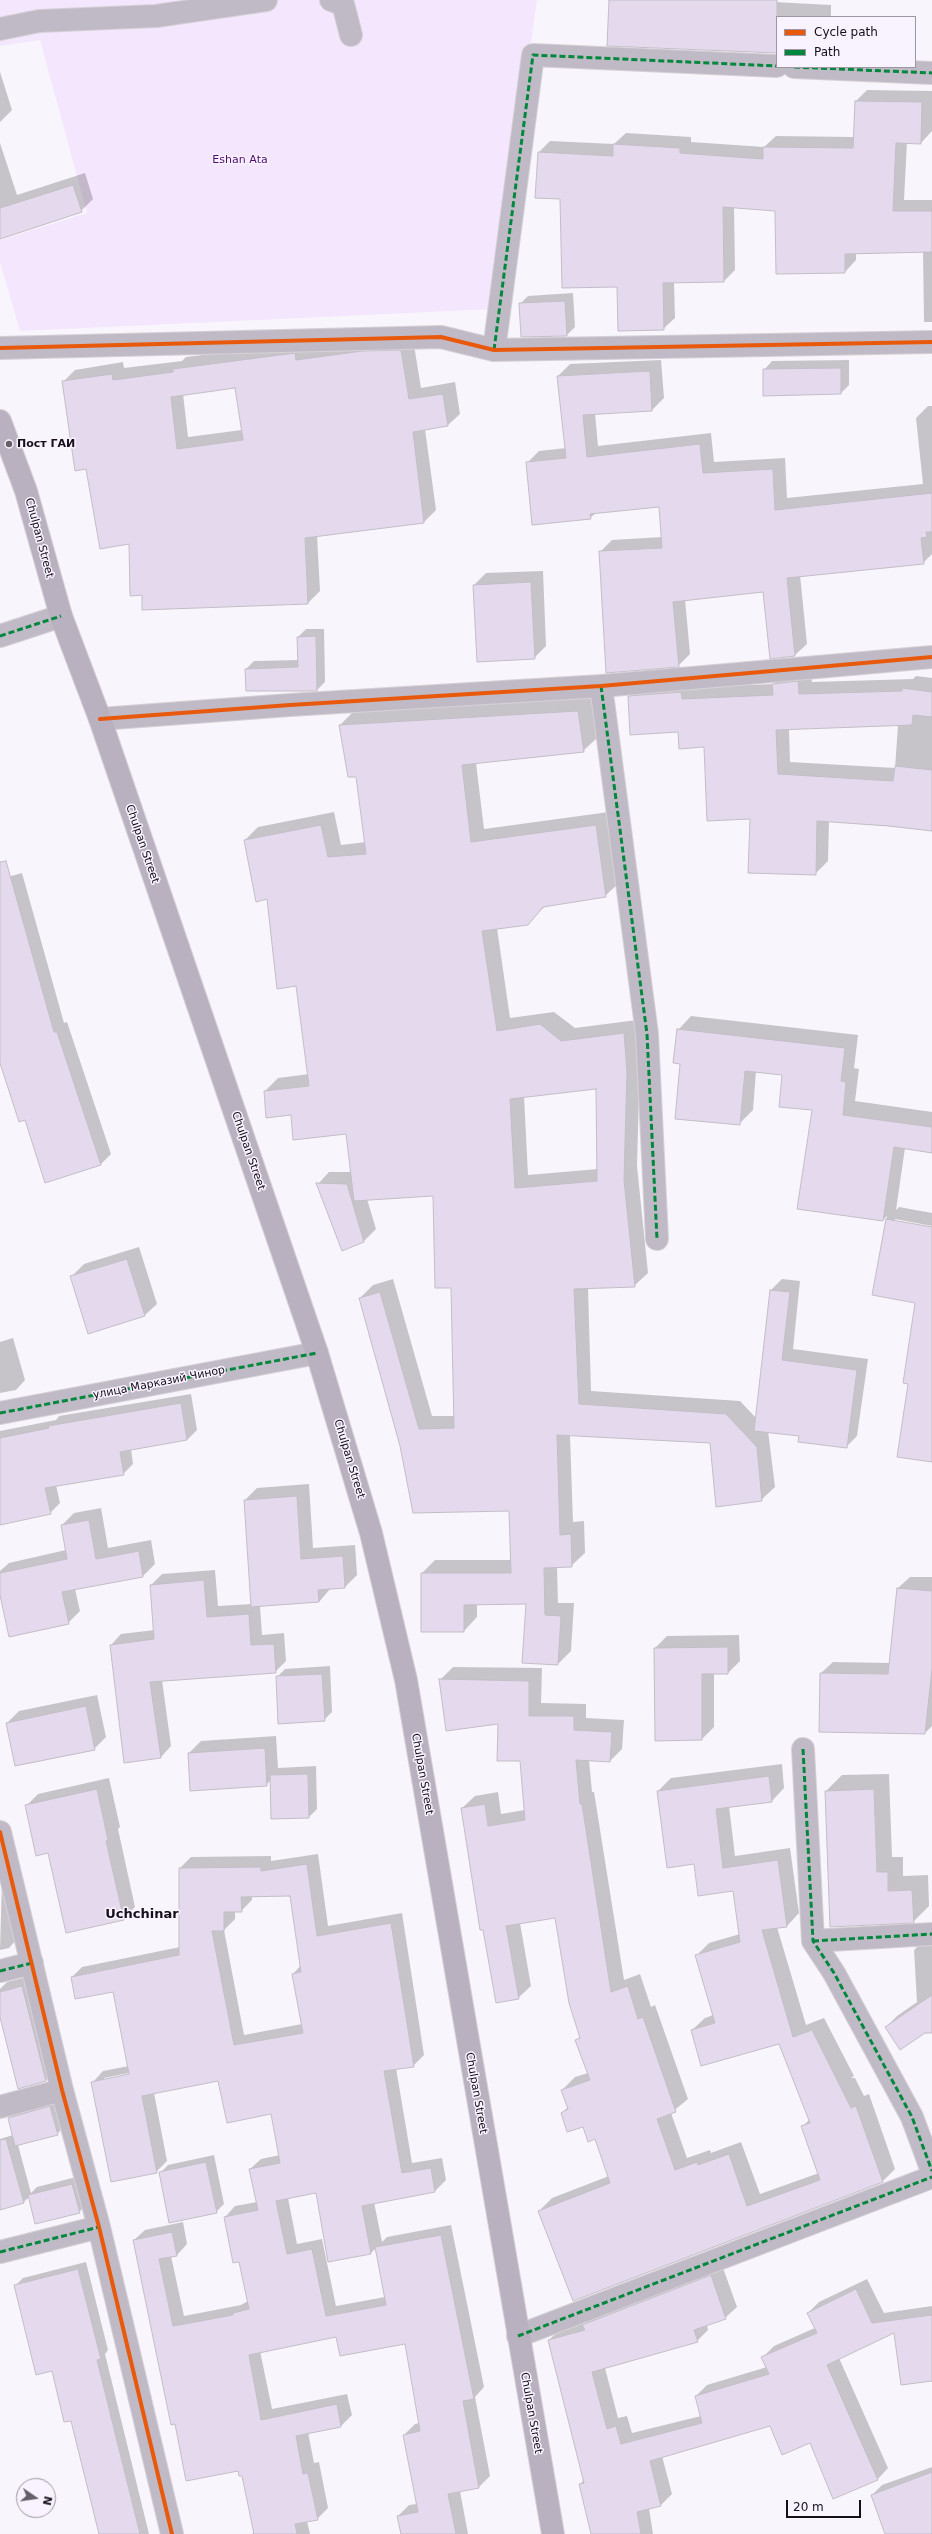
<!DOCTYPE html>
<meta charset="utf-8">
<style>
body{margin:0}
#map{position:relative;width:932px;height:2534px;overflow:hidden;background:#f9f5fc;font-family:"DejaVu Sans",sans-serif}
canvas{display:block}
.legend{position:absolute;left:776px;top:16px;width:140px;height:52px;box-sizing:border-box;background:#f9f2ff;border:1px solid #9e97a3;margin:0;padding:5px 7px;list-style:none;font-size:12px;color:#150f19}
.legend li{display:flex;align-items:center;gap:8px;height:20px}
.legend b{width:20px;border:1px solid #9e97a3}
.north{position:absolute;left:16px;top:2478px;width:40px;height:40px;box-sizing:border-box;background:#f9f2ff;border:1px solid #9e97a3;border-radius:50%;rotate:103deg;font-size:11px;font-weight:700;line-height:16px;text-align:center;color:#150f19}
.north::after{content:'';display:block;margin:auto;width:14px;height:18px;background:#656068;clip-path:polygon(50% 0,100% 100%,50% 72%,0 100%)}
.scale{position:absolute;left:786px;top:2500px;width:75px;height:18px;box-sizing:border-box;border:2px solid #150f19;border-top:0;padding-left:5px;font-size:12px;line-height:14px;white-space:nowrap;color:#150f19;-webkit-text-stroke:3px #f9f2ff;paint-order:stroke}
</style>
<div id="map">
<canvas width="932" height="2534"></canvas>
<ul class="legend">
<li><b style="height:5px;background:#e8590c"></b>Cycle path</li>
<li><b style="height:5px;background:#00873e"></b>Path</li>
</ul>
<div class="north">N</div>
<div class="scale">20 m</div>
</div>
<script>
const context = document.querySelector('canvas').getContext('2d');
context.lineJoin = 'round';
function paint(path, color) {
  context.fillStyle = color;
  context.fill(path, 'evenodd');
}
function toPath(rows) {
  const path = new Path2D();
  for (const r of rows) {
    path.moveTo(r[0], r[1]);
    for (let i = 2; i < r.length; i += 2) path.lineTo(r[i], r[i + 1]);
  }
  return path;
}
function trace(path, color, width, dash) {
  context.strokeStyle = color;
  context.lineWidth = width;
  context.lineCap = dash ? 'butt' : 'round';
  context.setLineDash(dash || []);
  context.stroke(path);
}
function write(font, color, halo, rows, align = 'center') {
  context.font = font + ' "DejaVu Sans",sans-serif';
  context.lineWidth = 3;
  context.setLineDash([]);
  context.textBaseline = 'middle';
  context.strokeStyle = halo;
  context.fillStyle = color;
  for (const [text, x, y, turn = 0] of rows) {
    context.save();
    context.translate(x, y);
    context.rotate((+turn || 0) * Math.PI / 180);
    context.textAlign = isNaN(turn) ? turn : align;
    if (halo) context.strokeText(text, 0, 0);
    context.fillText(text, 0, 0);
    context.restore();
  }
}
const green = toPath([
 [0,0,537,0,493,309,20,331,0,262,0,240,87,213,40,40,0,46]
]);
const shadow = toPath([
 [610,0,774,0,774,2,831,5,831,17,777,17,777,52],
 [0,72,12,110,0,122],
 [867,90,932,91,932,131,921,143,907,142,904,200,932,200,932,322,924,322,923,251,856,252,856,260,845,272,776,210,734,207,735,270,724,281,674,282,675,318,663,329,618,286,561,198,539,152,550,141,614,144,626,133,691,137,691,142,764,147,776,136,855,137,856,101],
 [0,143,17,195,85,173,93,199,81,211,0,238],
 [573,293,575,327,567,335,520,304,528,296],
 [413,339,421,388,455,382,460,414,448,425,425,429,436,510,424,522,317,535,320,591,308,603,143,609,143,594,129,543,87,468,63,382,75,370,123,362,124,368,182,361,186,357,307,342],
 [236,387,242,430,188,437,183,394],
 [661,360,664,398,652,410,595,413,598,446,711,433,714,462,785,458,787,498,923,484,916,418,928,406,932,406,932,554,923,563,800,575,807,644,795,655,764,591,685,599,690,654,678,666,600,552,612,540,662,537,660,506,596,513,590,518,527,463,539,451,566,448,558,376,570,364],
 [849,360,849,385,841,393,764,370,772,361],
 [543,571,546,646,534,658,474,585,486,573],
 [306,629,324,629,325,682,317,690,247,690,246,669,254,661,299,660,298,637],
 [810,669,812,682,913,679,916,676,932,678,932,830,829,821,828,861,815,874,751,818,705,746,629,697,642,684,694,687,774,684,786,671],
 [898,725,895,768,790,762,789,729],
 [591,698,597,738,583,751,476,763,484,829,609,812,619,883,605,896,545,906,528,924,497,928,510,1018,554,1012,575,1028,637,1020,640,1058,637,1166,648,1273,634,1286,588,1288,591,1391,740,1401,756,1418,771,1290,782,1279,800,1281,793,1349,868,1359,857,1436,846,1447,800,1435,768,1431,775,1487,761,1500,711,1442,570,1435,573,1522,584,1521,585,1553,571,1566,557,1567,558,1603,574,1603,571,1651,558,1664,527,1603,477,1604,477,1617,464,1631,422,1573,435,1560,511,1560,510,1510,401,1446,360,1298,373,1285,393,1279,432,1416,455,1416,452,1287,434,1194,367,1199,376,1229,364,1241,342,1250,318,1184,329,1172,351,1172,347,1133,292,1114,265,1091,278,1078,309,1074,297,985,268,898,245,840,258,827,334,812,341,845,366,842,357,776,349,776,340,725,353,712],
 [597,1088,598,1169,528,1175,524,1096],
 [22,873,64,1023,67,1022,111,1154,101,1164,26,1119,0,1060,0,879],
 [691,1016,858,1035,854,1068,859,1069,855,1101,932,1112,932,1152,905,1148,896,1210,899,1207,932,1213,932,1226,895,1219,895,1221,932,1228,932,1461,909,1383,916,1302,874,1294,887,1216,883,1220,813,1109,783,1074,756,1071,753,1110,739,1124,681,1063,678,1030],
 [139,1247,157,1304,145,1315,72,1276,84,1264],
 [13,1338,25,1380,16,1390,0,1393,0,1342],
 [191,1394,197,1430,187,1440,131,1449,133,1464,123,1474,56,1485,60,1503,50,1513,0,1524,0,1431,56,1420,59,1416],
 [309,1484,313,1548,355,1545,357,1575,345,1587,331,1588,319,1602,260,1606,262,1635,284,1633,286,1661,275,1672,162,1680,171,1746,161,1757,124,1762,111,1645,121,1634,155,1630,151,1585,162,1574,215,1570,218,1606,252,1604,245,1500,257,1488],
 [101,1508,108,1548,151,1540,155,1564,143,1576,75,1589,80,1611,68,1623,0,1590,0,1571,9,1563,66,1550,62,1525,74,1513],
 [910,1577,932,1577,932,1726,925,1733,821,1673,833,1662,890,1663,898,1588],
 [739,1635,740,1661,728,1673,714,1673,714,1727,702,1739,655,1648,667,1636],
 [330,1666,332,1712,324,1720,277,1677,285,1669],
 [453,1667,542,1668,541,1703,586,1704,586,1718,624,1720,622,1749,610,1761,589,1760,592,1792,594,1792,624,1980,640,1974,651,2007,655,2005,688,2099,671,2113,687,2158,710,2150,711,2153,741,2142,760,2194,819,2173,802,2127,810,2119,780,2042,692,2030,705,2018,713,2015,696,1956,709,1943,740,1934,734,1890,695,1863,658,1791,671,1778,782,1764,784,1788,772,1801,729,1806,735,1856,790,1848,799,1913,787,1926,777,1927,806,2025,824,2018,854,2076,851,2078,855,2078,864,2096,869,2094,895,2169,883,2181,574,2300,539,2211,552,2198,609,2176,596,2138,583,2125,562,2113,568,2107,562,2090,575,2077,588,2073,577,2040,580,2036,556,1917,520,1923,531,1986,518,1998,462,1808,475,1796,498,1792,501,1814,525,1810,521,1760,499,1723,440,1680],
 [97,1695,106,1737,94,1749,7,1723,19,1711],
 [276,1736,278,1768,316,1766,317,1809,309,1817,271,1780,266,1785,189,1753,201,1741],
 [889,1774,892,1857,903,1857,903,1876,928,1875,929,1906,913,1922,831,1926,826,1791,842,1775],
 [109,1778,120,1827,118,1829,135,1907,123,1919,49,1852,26,1806,38,1794],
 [318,1854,328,1926,402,1913,424,2055,413,2066,396,2068,412,2163,442,2158,446,2180,435,2191,374,2202,382,2242,387,2237,451,2225,484,2387,475,2397,490,2476,479,2487,460,2491,468,2534,402,2534,398,2516,409,2505,417,2504,404,2435,415,2424,420,2423,406,2343,337,2336,260,2351,272,2409,347,2394,352,2415,341,2426,308,2432,314,2463,319,2462,328,2508,317,2519,307,2521,310,2534,252,2534,254,2531,243,2475,239,2469,176,2423,134,2240,145,2230,183,2222,187,2244,177,2255,171,2256,184,2316,241,2305,248,2301,240,2261,225,2217,235,2206,257,2202,250,2169,261,2159,280,2155,272,2113,219,2079,154,2093,167,2161,156,2172,93,2082,103,2071,129,2066,114,1990,72,1977,82,1967,180,1947,180,1868,191,1857,271,1856,271,1861],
 [291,1895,301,1965,293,1974,302,2024,244,2035,224,1930,235,1919,235,1911,241,1911,252,1900,252,1896],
 [134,2072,135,2074,104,2080,104,2078],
 [317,2192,329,2261,371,2253,376,2248,385,2297,336,2306,322,2239,297,2244,288,2198],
 [2,1879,18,1938,9,1948,0,1950],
 [925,1939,932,1939,932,2027,886,2027,897,2016,917,2002,914,1950],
 [34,1975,57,2069,45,2081,0,2013,0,1989,7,1982],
 [58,2099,65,2126,57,2134,18,2145,31,2193,37,2187,80,2176,87,2204,79,2212,30,2196,23,2203,0,2209,0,2139,13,2135,9,2118,17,2110],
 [214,2155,224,2204,216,2212,160,2173,168,2165],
 [86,2262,108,2350,105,2354,149,2534,100,2534,71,2419,53,2370,15,2286,23,2278],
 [722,2265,737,2307,725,2318,707,2325,708,2330,697,2341,605,2368,618,2418,627,2416,632,2433,701,2416,696,2396,707,2385,767,2367,763,2357,774,2346,815,2328,808,2313,819,2302,867,2279,884,2313,932,2306,932,2380,895,2331,839,2358,888,2468,877,2480,810,2442,771,2425,662,2456,672,2494,661,2505,649,2508,653,2534,592,2534,580,2484,584,2480,549,2340,560,2329,586,2323,595,2314],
 [932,2467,932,2534,886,2534,872,2495,882,2485]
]);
const building = toPath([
 [609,0,777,0,777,53,607,46,609,0],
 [855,101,922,102,921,144,896,143,893,211,932,211,932,252,845,254,845,273,776,274,775,211,723,207,724,282,663,283,664,330,618,331,617,287,562,288,560,199,535,198,538,152,613,156,613,144,680,148,680,153,763,159,763,147,853,148,855,101],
 [73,185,82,212,0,239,0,208,73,185],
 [565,301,567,336,521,337,519,303,565,301],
 [401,350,409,399,443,394,448,426,413,432,424,523,305,538,308,604,142,610,142,595,130,596,129,544,100,549,86,469,75,471,62,381,112,374,113,380,173,372,173,369,295,353,296,360,362,351,401,350],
 [235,388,243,440,177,449,171,397,235,388],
 [841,368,841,394,763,396,763,369,841,368],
 [650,371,652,411,583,415,587,457,700,444,703,473,773,469,775,510,932,493,932,532,926,532,927,537,921,538,924,564,787,578,795,656,770,659,763,592,673,602,679,667,606,673,599,551,662,548,659,507,590,514,591,519,532,525,526,462,566,458,557,376,650,371],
 [531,582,535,659,477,662,473,585,531,582],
 [316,636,317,691,246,691,245,669,298,667,297,637,316,636],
 [798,681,799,694,902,691,902,688,932,692,932,717,913,715,912,725,776,730,778,774,893,781,895,766,932,770,932,831,889,826,817,821,816,875,748,873,750,819,707,821,704,747,679,749,678,732,630,735,628,696,681,692,682,699,773,695,772,684,798,681],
 [578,711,584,752,462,765,471,842,596,825,606,897,543,907,528,925,482,931,497,1031,540,1024,561,1041,624,1033,627,1072,624,1180,635,1287,574,1289,579,1404,726,1414,757,1447,762,1501,716,1507,710,1443,557,1435,560,1535,571,1534,572,1567,544,1568,545,1615,561,1616,558,1665,522,1663,526,1604,464,1605,464,1632,421,1632,421,1573,511,1573,509,1511,413,1513,400,1446,359,1298,380,1292,419,1429,454,1428,451,1288,435,1288,433,1196,354,1201,346,1134,293,1140,291,1115,266,1118,264,1091,309,1086,296,986,277,989,267,899,256,902,244,840,321,825,328,857,366,854,356,777,348,777,339,725,578,711],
 [596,1089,597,1181,515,1188,510,1099,596,1089],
 [6,861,54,1032,57,1032,101,1165,45,1183,25,1120,19,1122,0,1063,0,862,6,861],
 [677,1029,845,1048,841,1081,846,1082,843,1115,932,1127,932,1153,894,1147,883,1221,797,1209,812,1110,779,1107,782,1075,745,1071,740,1125,675,1119,680,1064,673,1063,677,1029],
 [316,1183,347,1184,364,1242,342,1251,316,1183],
 [886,1219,932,1227,932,1462,897,1457,908,1384,903,1383,915,1303,872,1295,886,1219],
 [127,1259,145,1316,88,1334,70,1276,127,1259],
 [770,1290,790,1292,782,1360,857,1370,847,1448,798,1442,799,1436,754,1431,770,1290],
 [181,1403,187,1440,120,1452,124,1475,45,1488,51,1514,0,1525,0,1438,49,1428,48,1426,181,1403],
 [297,1496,301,1559,343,1556,345,1588,318,1590,319,1602,251,1607,244,1500,297,1496],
 [89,1520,96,1559,139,1551,143,1577,62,1592,69,1624,9,1637,0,1595,0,1573,67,1559,61,1525,89,1520],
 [204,1580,207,1617,249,1614,251,1645,274,1644,276,1673,150,1682,161,1758,124,1763,110,1645,154,1639,150,1585,204,1580],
 [897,1588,932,1591,932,1669,925,1734,819,1732,820,1673,888,1674,897,1588],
 [728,1647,728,1674,702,1674,702,1740,655,1741,654,1648,728,1647],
 [322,1674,325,1721,278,1724,276,1676,322,1674],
 [439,1679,529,1681,529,1716,574,1716,574,1730,612,1732,610,1762,576,1760,580,1804,582,1804,611,1992,628,1986,638,2019,643,2017,676,2112,657,2119,675,2170,697,2162,698,2165,729,2154,747,2206,820,2180,801,2126,810,2123,779,2044,701,2066,691,2030,715,2023,695,1955,740,1942,733,1891,698,1896,694,1864,667,1868,657,1791,769,1776,772,1802,716,1809,723,1868,778,1860,787,1927,762,1930,793,2037,812,2030,851,2108,856,2106,883,2182,573,2301,538,2211,610,2183,595,2139,588,2142,583,2127,567,2132,561,2113,568,2109,561,2090,590,2080,575,2040,580,2038,569,2003,555,1918,506,1926,519,1999,496,2003,483,1930,480,1930,461,1808,485,1804,488,1826,525,1820,520,1761,497,1761,498,1724,446,1731,439,1679],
 [86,1706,95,1750,15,1766,6,1723,86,1706],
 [265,1748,267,1786,190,1791,188,1753,265,1748],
 [308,1774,309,1818,271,1819,270,1775,308,1774],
 [97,1789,108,1840,106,1841,124,1920,66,1933,48,1853,36,1856,25,1805,97,1789],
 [874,1789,877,1872,888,1872,888,1891,912,1890,914,1923,830,1927,825,1791,874,1789],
 [307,1864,317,1936,391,1923,414,2067,384,2071,402,2173,431,2168,435,2192,362,2206,371,2254,328,2262,316,2193,276,2201,287,2254,312,2249,326,2316,386,2305,375,2247,441,2235,474,2399,463,2401,479,2488,448,2494,456,2534,401,2534,397,2516,418,2512,403,2435,420,2431,405,2344,340,2356,336,2337,249,2355,261,2420,337,2404,341,2427,296,2436,303,2474,308,2473,318,2520,295,2524,297,2534,254,2534,242,2476,239,2476,238,2471,186,2481,175,2424,171,2425,133,2240,172,2232,177,2256,159,2259,173,2326,233,2315,233,2313,249,2309,239,2262,233,2263,224,2217,258,2210,249,2169,280,2163,271,2114,227,2123,218,2081,142,2096,157,2173,111,2182,91,2082,129,2074,113,1992,75,1999,71,1977,179,1955,179,1868,261,1867,261,1871,307,1864],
 [290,1896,301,1972,292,1974,303,2033,234,2045,212,1931,224,1931,224,1912,242,1912,241,1897,290,1896],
 [22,1986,46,2081,18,2089,0,2017,0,1992,22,1986],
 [932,1995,932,2033,925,2033,900,2050,885,2027,932,1995],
 [50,2106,58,2135,15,2146,8,2118,50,2106],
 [6,2139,24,2203,0,2210,0,2140,6,2139],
 [206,2162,217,2213,169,2223,159,2172,206,2162],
 [72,2184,80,2213,35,2224,28,2195,72,2184],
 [78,2269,101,2359,97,2360,140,2534,99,2534,71,2421,64,2422,52,2371,36,2375,14,2285,78,2269],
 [711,2275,726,2319,694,2330,698,2342,592,2372,607,2429,616,2426,621,2444,702,2423,695,2396,769,2374,761,2357,817,2333,807,2313,856,2289,872,2323,932,2315,932,2381,901,2385,894,2333,827,2365,878,2480,833,2499,810,2443,782,2455,770,2426,650,2461,661,2506,637,2512,641,2534,591,2534,579,2484,584,2483,548,2340,585,2330,582,2325,711,2275],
 [932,2472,932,2534,885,2534,871,2495,932,2472]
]);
const minor = toPath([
 [331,0,343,4,351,35],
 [0,29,39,21,156,16,266,0],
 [794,67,932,73],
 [0,348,441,337,494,350,932,342],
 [494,350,533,55,777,66],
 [0,636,61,616],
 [601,686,647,1034,657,1239],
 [100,719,290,705,601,686,932,657],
 [0,1413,317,1353],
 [803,1749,813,1941,834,1973,912,2117,932,2171],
 [0,1832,62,2090,99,2227,172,2534],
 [813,1941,932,1934],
 [0,1971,32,1963],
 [0,2107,62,2090],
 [0,2252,99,2227],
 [518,2336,932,2177]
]);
const major = toPath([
 [0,421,26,491,61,616,100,719,317,1353,371,1533,406,1680,553,2534]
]);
const quiet = toPath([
 [794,67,932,73],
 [494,350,533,55,777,66],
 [0,636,61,616],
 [601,686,647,1034,657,1239],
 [0,1413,317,1353],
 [803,1749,813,1941,834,1973,912,2117,932,2171],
 [813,1941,932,1934],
 [0,1971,32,1963],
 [0,2252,99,2227],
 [518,2336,932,2177]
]);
const cycleway = toPath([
 [0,348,441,337,494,350,932,342],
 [100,719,290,705,601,686,932,657],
 [0,1832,62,2090,99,2227,172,2534]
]);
const markers = [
 [9,444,4,"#656068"]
];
const parkNames = [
 ["Eshan Аta",240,160]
];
const poiNames = [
 ["Пост ГАИ",17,444]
];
const streetNames = [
 ["Chulpan Street",39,538,75],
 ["Chulpan Street",142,844,71],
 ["Chulpan Street",248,1151,71],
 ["улица Марказий Чинор",159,1383,-11],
 ["Chulpan Street",349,1459,73],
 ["Chulpan Street",422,1774,80],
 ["Chulpan Street",476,2093,80],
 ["Chulpan Street",531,2413,80]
];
const quarterNames = [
 ["Uchchinar",142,1915]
];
paint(green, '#f3e6fd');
paint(shadow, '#0003');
paint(building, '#e5daed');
trace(building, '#c2bdc6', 1);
trace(minor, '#d5d1d7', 24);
trace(major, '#d5d1d7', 24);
trace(minor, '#c0bac6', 22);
trace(major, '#b9b1bf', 22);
trace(quiet, '#00873e', 3, [6, 3]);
trace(cycleway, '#e8590c', 4);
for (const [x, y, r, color] of markers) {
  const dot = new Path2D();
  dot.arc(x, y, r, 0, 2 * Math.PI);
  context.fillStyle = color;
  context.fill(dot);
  trace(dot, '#f9f2ff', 1.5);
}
write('11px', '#4d0b6c', '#f9f2ff', parkNames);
write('bold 11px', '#150f19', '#f9f2ff', poiNames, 'left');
write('11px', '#150f19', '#f9f2ff', streetNames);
write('bold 13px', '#150f19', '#f9f2ff', quarterNames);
</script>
